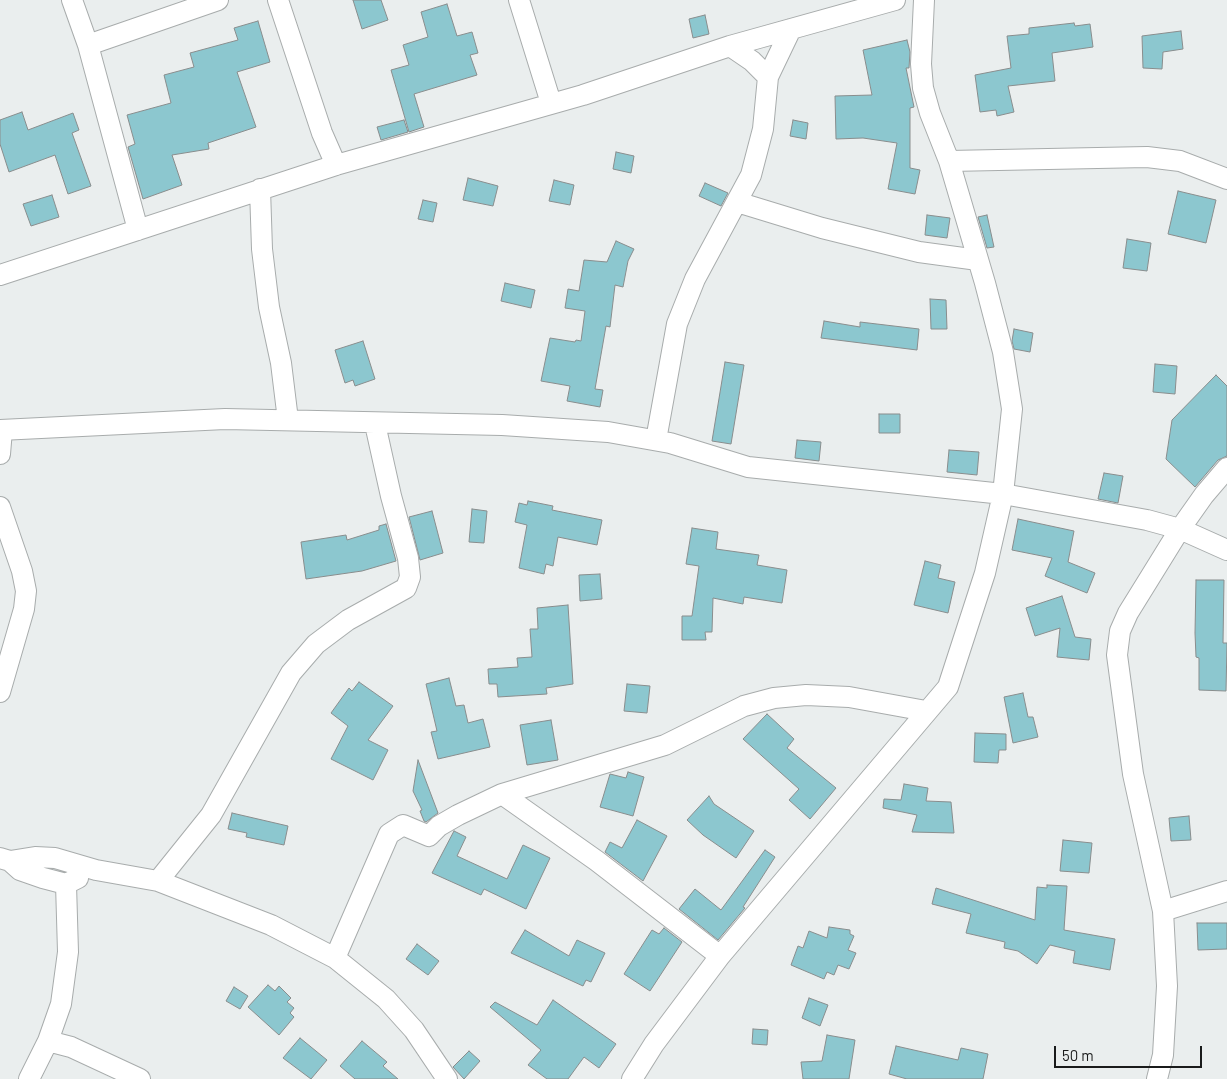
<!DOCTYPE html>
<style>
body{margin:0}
#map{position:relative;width:1227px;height:1079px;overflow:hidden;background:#eaeeee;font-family:Barlow,sans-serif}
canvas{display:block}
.scale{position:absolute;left:1054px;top:1046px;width:148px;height:22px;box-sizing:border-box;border:2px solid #1a1b1b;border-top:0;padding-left:6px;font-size:15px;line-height:18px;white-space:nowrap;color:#1a1b1b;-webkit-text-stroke:4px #eaeeee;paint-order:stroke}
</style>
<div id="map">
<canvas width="1227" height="1079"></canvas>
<div class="scale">50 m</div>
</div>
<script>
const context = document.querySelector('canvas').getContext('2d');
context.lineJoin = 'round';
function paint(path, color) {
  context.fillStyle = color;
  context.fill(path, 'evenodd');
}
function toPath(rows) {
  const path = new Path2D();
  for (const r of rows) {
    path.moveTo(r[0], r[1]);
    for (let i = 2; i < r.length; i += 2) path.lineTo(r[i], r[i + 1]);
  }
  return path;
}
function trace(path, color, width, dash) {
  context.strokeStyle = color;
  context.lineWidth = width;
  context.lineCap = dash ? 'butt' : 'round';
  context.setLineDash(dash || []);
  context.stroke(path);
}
const building = toPath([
 [353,0,381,0,388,20,362,29,353,0],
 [447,4,457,36,472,32,478,53,470,55,477,75,414,94,424,127,409,132,391,70,409,65,403,45,428,37,421,12,447,4],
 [705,15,709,34,693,38,689,19,705,15],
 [258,21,270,62,237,72,256,127,208,143,209,149,172,155,182,185,143,199,128,147,135,144,127,115,171,103,164,75,194,67,190,53,238,40,234,28,258,21],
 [1074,23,1075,26,1090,24,1093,47,1052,53,1055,81,1008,86,1014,112,997,116,996,110,980,112,975,75,1011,68,1007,36,1029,34,1029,28,1074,23],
 [1181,31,1183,49,1163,52,1162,69,1143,68,1142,36,1181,31],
 [907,40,910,52,909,68,906,68,914,107,910,108,910,168,920,170,915,194,888,189,897,143,863,138,836,139,835,96,872,95,863,50,907,40],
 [22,112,28,130,73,113,79,130,72,133,91,186,68,194,55,155,9,172,0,144,0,120,22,112],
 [404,120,408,132,381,140,377,127,404,120],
 [793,120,808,123,806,139,790,136,793,120],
 [616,152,634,156,631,173,613,169,616,152],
 [468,178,498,186,493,206,463,200,468,178],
 [554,180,574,185,570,205,549,201,554,180],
 [705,183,728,193,721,206,699,196,705,183],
 [1178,191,1216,200,1206,243,1168,234,1178,191],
 [52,195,59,217,31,226,23,204,52,195],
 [423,200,437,203,433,222,418,219,423,200],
 [927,215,950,218,947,238,925,235,927,215],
 [987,215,994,247,987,248,978,217,987,215],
 [1127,239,1151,243,1147,271,1123,268,1127,239],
 [616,241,634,249,628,261,623,287,615,285,610,327,606,326,595,389,603,390,600,407,567,401,570,386,541,381,550,338,575,342,576,340,581,341,585,311,565,308,568,289,579,291,584,260,607,262,616,241],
 [505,283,535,290,531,308,501,301,505,283],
 [930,299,946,300,947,329,931,329,930,299],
 [824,321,860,327,860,322,919,329,917,350,821,338,824,321],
 [1014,329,1033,333,1030,352,1014,349,1012,341,1014,329],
 [363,341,375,379,355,386,353,380,345,383,335,350,363,341],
 [725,362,744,365,731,444,712,441,725,362],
 [1155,364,1177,366,1175,394,1153,392,1155,364],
 [1216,375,1227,386,1227,456,1218,460,1195,487,1166,459,1172,420,1216,375],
 [879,414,900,414,900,433,879,433,879,414],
 [797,440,821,442,819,461,795,458,797,440],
 [949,450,979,452,977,475,947,472,949,450],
 [1104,473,1123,476,1118,503,1098,499,1104,473],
 [528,501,553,506,552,510,602,520,597,545,558,537,553,566,546,564,544,574,519,568,527,525,515,522,519,503,527,505,528,501],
 [472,509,487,511,484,543,469,542,472,509],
 [432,511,443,553,420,560,409,517,432,511],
 [1018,519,1074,531,1068,562,1095,573,1087,593,1045,576,1052,558,1012,550,1018,519],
 [386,524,396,561,362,571,306,579,301,542,346,535,347,540,379,530,379,526,386,524],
 [692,528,718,532,716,549,759,555,757,565,787,570,782,603,744,597,743,604,713,598,712,632,705,632,706,640,682,640,682,616,692,616,699,566,686,564,692,528],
 [925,561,941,565,938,578,955,582,948,613,914,605,925,561],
 [600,574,602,599,580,601,579,575,600,574],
 [1196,580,1224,580,1223,643,1227,643,1226,691,1199,690,1199,658,1196,657,1195,633,1196,580],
 [1062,596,1075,637,1091,639,1089,660,1057,657,1060,628,1035,636,1026,608,1062,596],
 [568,605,573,684,546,688,547,694,498,697,497,684,489,684,488,669,518,667,517,658,532,657,530,629,538,629,537,608,568,605],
 [449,678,456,706,464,705,468,723,483,719,490,747,438,759,431,732,437,731,426,684,449,678],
 [359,682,393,706,368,740,388,750,373,780,331,759,348,726,331,713,349,688,352,691,359,682],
 [627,684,650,686,647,713,624,711,627,684],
 [1023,693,1028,717,1033,717,1038,737,1013,743,1004,697,1023,693],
 [767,714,794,739,787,748,836,788,810,819,789,800,799,789,743,739,767,714],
 [551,720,558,760,527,765,520,725,551,720],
 [975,733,1006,734,1006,750,999,750,998,763,974,762,975,733],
 [418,760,438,813,426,822,424,821,420,811,422,810,413,791,418,760],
 [628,772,644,777,633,816,600,807,610,774,626,778,628,772],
 [904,784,928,788,926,801,951,802,954,833,912,832,917,815,883,808,884,799,901,800,904,784],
 [709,796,714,804,754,831,736,858,703,835,687,820,709,796],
 [232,813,288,826,284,845,246,837,247,833,228,829,232,813],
 [1189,816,1191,840,1171,841,1169,818,1189,816],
 [637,820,667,836,643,881,605,852,610,842,622,848,637,820],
 [454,831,466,837,457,856,507,879,523,845,550,858,526,909,484,889,481,895,432,873,454,831],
 [1063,840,1092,843,1089,873,1060,871,1063,840],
 [765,850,775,857,743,907,745,908,718,940,679,909,695,889,721,910,765,850],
 [1047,885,1067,886,1064,930,1115,939,1110,970,1073,963,1075,951,1050,945,1037,964,1018,951,1004,948,1005,942,966,933,971,914,932,904,936,888,1035,920,1037,887,1047,888,1047,885],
 [1197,923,1227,923,1227,949,1198,950,1197,923],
 [829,927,850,930,850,934,854,936,848,950,856,953,849,969,838,965,834,975,827,972,824,979,791,965,798,946,803,948,809,931,827,938,829,927],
 [664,928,682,942,650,991,624,974,652,930,659,934,664,928],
 [525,930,569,956,577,940,605,953,591,982,586,980,583,986,511,953,525,930],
 [417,944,439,961,428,975,406,959,417,944],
 [268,985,275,991,279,986,291,998,287,1002,294,1008,290,1013,294,1017,279,1035,248,1007,268,985],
 [234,987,248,996,240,1009,226,1001,234,987],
 [809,998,828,1005,820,1026,802,1018,809,998],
 [553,1000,616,1044,599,1068,584,1057,568,1079,547,1079,528,1065,541,1050,490,1007,495,1002,537,1025,553,1000],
 [753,1029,768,1030,767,1045,752,1044,753,1029],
 [827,1035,855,1040,849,1079,803,1079,801,1062,822,1061,827,1035],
 [300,1038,327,1060,311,1079,283,1058,300,1038],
 [362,1041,387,1062,383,1066,398,1079,355,1079,340,1066,362,1041],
 [896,1046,958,1060,961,1048,988,1054,983,1079,907,1079,889,1074,896,1046],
 [469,1051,480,1061,464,1079,453,1067,469,1051]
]);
const minor = toPath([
 [72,0,88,45,138,230],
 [278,0,322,133,336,165],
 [519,0,551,103],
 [88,45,218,0],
 [730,46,752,61,768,77],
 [949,161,1147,157,1180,161,1227,179],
 [260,189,262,249,269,307,281,363,288,420],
 [737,202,822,228,919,252,978,260],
 [0,275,336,165,583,95,730,46,895,0],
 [0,430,225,419,502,425,608,432,670,443,748,467,1003,494,1147,520,1180,529,1227,550],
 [656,440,677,324,695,279,751,175,763,129,768,77,791,29],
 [0,454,2,430],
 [0,507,22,571,26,591,24,609,0,692],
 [502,794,597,861,720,956],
 [0,858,10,861,35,857,55,858,96,870,158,881,271,925,335,958,386,999,414,1030,447,1079],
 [10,861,20,870,43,878,66,884,78,878],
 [158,881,211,815,291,673,316,644,348,620,406,588,410,577,408,558,391,496,375,424],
 [1163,911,1227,891],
 [335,958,389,834,403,825,429,836,439,826,458,815,502,794,665,745,744,706,774,698,806,695,849,697,926,711],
 [48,1041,71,1047,140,1079],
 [29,1079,48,1041,61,1004,68,952,66,884],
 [632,1079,654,1044,720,956,948,687,985,573,1003,494,1012,409,1003,352,985,283,949,161,930,113,923,88,921,64,924,0],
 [1157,1079,1163,1055,1167,986,1163,911,1133,774,1117,655,1120,631,1128,613,1180,529,1204,495,1227,468]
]);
paint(building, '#8cc7cf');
trace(building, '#898d8d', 1);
trace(minor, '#a8acac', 22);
trace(minor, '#fff', 20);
</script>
